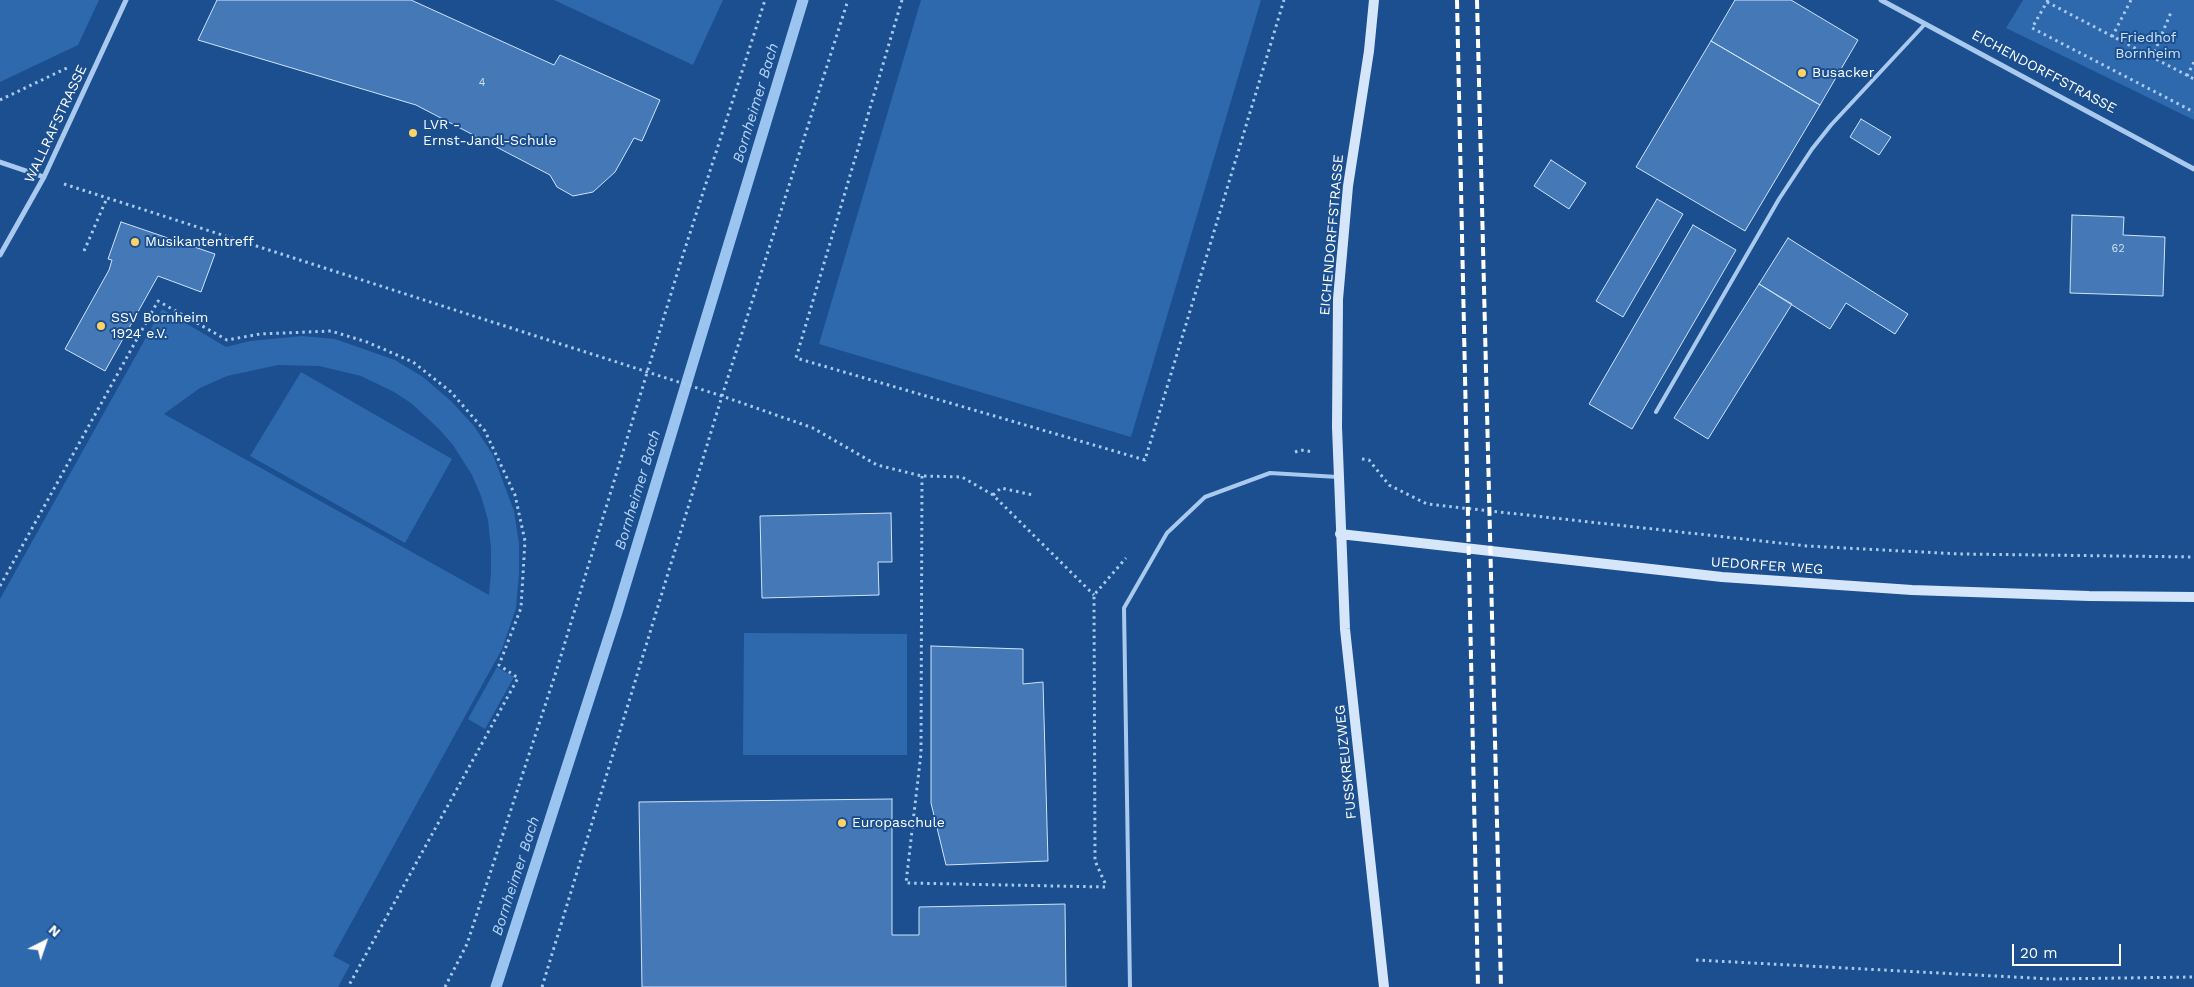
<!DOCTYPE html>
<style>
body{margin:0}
#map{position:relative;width:2194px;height:987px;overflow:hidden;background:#1b4f8f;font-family:"Work Sans",sans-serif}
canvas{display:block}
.north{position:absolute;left:20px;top:917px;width:50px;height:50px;-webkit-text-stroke:4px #1b4f8f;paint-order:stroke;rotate:41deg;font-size:14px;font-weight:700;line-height:20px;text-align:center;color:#fff}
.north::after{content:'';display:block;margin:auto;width:18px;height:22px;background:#fff;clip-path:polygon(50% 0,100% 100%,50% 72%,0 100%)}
.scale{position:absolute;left:2012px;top:944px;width:109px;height:22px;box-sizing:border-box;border:2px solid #fff;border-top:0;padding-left:6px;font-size:15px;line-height:18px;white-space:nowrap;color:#fff;-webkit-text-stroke:4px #1b4f8f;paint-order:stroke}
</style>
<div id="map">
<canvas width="2194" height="987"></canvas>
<div class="north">N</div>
<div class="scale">20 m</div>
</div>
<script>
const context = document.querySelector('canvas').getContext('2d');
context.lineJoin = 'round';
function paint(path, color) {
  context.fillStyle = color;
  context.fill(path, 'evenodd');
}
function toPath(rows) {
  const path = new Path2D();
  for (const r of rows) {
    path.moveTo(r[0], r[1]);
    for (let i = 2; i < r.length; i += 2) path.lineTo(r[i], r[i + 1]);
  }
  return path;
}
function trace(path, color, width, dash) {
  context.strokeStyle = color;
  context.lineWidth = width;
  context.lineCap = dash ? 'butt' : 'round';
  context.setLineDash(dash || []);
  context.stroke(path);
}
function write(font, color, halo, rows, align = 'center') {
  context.font = font + ' "Work Sans",sans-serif';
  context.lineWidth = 4;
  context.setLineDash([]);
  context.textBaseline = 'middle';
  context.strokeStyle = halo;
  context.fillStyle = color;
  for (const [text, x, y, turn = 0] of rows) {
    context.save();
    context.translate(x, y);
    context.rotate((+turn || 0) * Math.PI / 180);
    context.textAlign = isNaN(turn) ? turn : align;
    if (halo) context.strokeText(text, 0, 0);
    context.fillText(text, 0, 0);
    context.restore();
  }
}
const green = toPath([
 [0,0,99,0,78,45,0,82],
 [554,0,723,0,693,65],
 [921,0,1261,0,1131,437,819,344],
 [2023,0,2194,0,2194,120,2006,28],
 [162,309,226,347,250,341,302,336,335,339,395,360,423,377,451,401,474,426,493,455,514,511,519,544,519,573,516,608,502,649,333,956,350,965,338,987,0,987,0,599],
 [278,365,319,366,361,376,394,392,411,403,439,429,453,445,472,475,481,496,488,520,491,548,491,572,489,595,164,414,200,388,227,376],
 [301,372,452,459,405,543,250,456],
 [744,633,907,634,907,755,743,755],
 [497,667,514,677,485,729,468,719]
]);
const stream = toPath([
 [496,987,617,612,803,0]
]);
const building = toPath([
 [217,0,411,0,554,65,560,55,660,100,642,141,634,138,615,172,593,192,573,196,557,187,550,175,416,105,198,40,217,0],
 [1735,0,1791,0,1858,40,1820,105,1711,41,1735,0],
 [1711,41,1820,105,1745,231,1636,167,1711,41],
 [1861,119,1891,137,1879,155,1850,137,1861,119],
 [1551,160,1586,183,1569,209,1534,186,1551,160],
 [1657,199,1683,214,1623,317,1596,301,1657,199],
 [2072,215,2124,217,2123,235,2165,237,2163,296,2070,293,2072,215],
 [121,222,215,254,201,292,158,276,105,371,65,349,109,270,112,260,108,259,121,222],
 [1693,225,1736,250,1632,429,1589,404,1693,225],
 [1788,238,1908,314,1895,334,1846,303,1830,329,1759,284,1788,238],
 [1759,284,1792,304,1708,439,1674,418,1759,284],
 [891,513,892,562,878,562,879,595,762,598,760,516,891,513],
 [931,646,1023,649,1023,684,1043,682,1048,861,946,865,931,803,931,646],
 [892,799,892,935,919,935,919,907,1065,904,1066,987,642,987,639,802,892,799]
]);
const path = toPath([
 [902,0,796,358,1145,460,1284,0],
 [2048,0,2032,28,2194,112],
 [2047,2,2194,79],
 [2112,37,2131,0],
 [2152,58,2172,10],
 [2187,76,2194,62],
 [0,100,69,67],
 [64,184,722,396,813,428,877,465,922,476,962,477,993,495,1094,595],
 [84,251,107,198],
 [1295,452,1301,450,1313,452],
 [1362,459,1369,460,1389,485,1427,504,1807,546,1960,554,2194,557],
 [922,476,921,753,906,883,1107,887],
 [993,495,1001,488,1033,495],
 [0,586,158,301,227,340,260,334,331,331,367,342,413,362,451,392,485,431,515,495,525,541,521,608,499,665,518,678,348,987],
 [1105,883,1095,861,1094,595,1126,558],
 [1696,960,2051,979,2194,977],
 [445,987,467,944,556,672,681,261,765,0],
 [542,987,722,396,848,0]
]);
const lane = toPath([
 [1656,412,1779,199,1812,149,1831,125,1925,24],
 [1130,987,1124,608,1167,533,1205,497,1270,473,1338,477]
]);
const street = toPath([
 [1881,0,2194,169],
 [0,162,44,177],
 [0,255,44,177,126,0]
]);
const secondary = toPath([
 [1374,0,1369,51,1348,186,1338,299,1337,427,1345,629,1384,987],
 [1340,534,1722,577,1912,590,2089,596,2194,597]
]);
const rail = toPath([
 [1457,0,1478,987],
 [1477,0,1501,987]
]);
const markers = [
 [1802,73,5,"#ffd166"],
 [413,133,5,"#ffd166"],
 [135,242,5,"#ffd166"],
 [101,326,5,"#ffd166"],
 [842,823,5,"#ffd166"]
];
const numberNames = [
 ["4",482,83],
 ["62",2118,249]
];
const parkNames = [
 ["Friedhof",2148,38],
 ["Bornheim",2148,54]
];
const streetNames = [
 ["EICHENDORFFSTRASSE",2044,72,28],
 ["WALLRAFSTRASSE",56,124,-65],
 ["EICHENDORFFSTRASSE",1332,235,-85],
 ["UEDORFER WEG",1767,566,4],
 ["FUSSKREUZWEG",1346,762,-96]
];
const poiNames = [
 ["Busacker",1812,73],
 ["LVR -",423,125],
 ["Ernst-Jandl-Schule",423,141],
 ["Musikantentreff",145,242],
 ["SSV Bornheim",111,318],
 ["1924 e.V.",111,334],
 ["Europaschule",852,823]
];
const waterNames = [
 ["Bornheimer Bach",756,103,-73],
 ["Bornheimer Bach",638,490,-73],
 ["Bornheimer Bach",516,876,-72]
];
paint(green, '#2e69ad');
trace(stream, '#9cc4f0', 11);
paint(building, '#4478b7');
trace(building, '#cfe3fa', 1);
trace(path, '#a9c9ee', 3, [2.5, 4]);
trace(lane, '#a9c9ee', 4);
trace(street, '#a9c9ee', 5);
trace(secondary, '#d6e6fa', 10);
trace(rail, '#fff', 4, [9, 4]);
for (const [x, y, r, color] of markers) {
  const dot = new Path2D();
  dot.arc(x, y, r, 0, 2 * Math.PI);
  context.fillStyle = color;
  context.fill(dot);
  trace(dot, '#1b4f8f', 2);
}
write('11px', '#d0dded', null, numberNames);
write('14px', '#cfe3fa', '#1b4f8f', parkNames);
write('14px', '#fff', '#1b4f8f', streetNames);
write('14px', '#fff', '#1b4f8f', poiNames, 'left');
write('italic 15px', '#b5d3f5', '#1b4f8f', waterNames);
</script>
